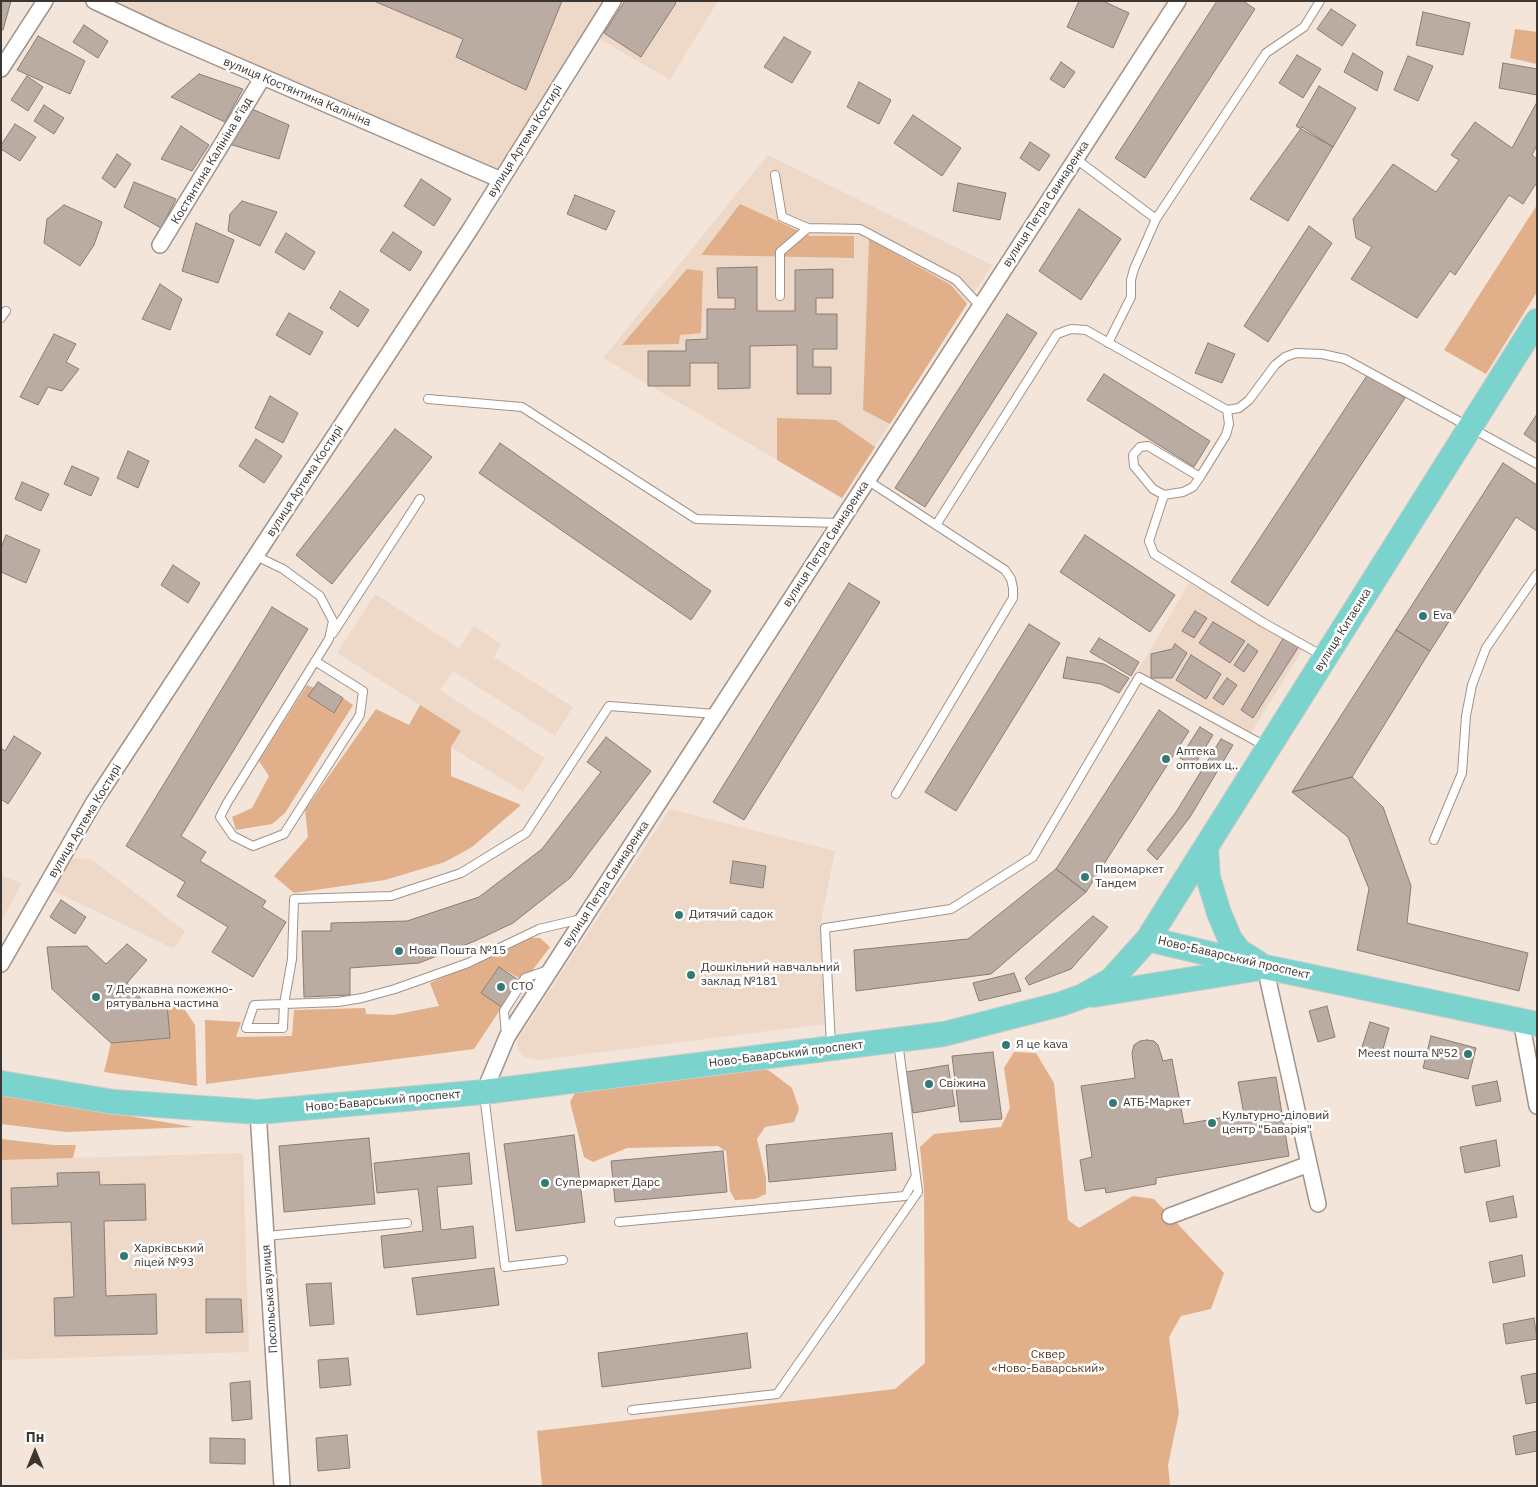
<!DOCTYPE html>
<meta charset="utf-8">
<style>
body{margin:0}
#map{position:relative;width:1538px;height:1487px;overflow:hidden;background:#f4e5da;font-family:"IBM Plex Sans",sans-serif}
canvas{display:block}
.frame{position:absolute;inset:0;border:2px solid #3c3632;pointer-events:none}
.north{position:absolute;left:10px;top:1427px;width:50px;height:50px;-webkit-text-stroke:4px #fff;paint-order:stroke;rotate:0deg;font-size:14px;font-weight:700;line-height:20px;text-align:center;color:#3c3632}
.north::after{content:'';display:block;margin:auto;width:18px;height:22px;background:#3c3632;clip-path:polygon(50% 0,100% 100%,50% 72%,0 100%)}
</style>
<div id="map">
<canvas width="1538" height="1487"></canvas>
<div class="frame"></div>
<div class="north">Пн</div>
</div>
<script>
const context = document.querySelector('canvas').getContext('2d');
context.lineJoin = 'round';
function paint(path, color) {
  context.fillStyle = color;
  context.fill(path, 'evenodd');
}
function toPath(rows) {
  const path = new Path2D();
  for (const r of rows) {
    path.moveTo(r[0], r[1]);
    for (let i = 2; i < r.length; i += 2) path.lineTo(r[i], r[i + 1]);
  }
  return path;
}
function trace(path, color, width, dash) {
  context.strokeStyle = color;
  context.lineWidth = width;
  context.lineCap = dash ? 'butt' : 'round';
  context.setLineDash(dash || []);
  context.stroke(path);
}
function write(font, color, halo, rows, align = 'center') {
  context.font = font + ' "IBM Plex Sans",sans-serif';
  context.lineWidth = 5;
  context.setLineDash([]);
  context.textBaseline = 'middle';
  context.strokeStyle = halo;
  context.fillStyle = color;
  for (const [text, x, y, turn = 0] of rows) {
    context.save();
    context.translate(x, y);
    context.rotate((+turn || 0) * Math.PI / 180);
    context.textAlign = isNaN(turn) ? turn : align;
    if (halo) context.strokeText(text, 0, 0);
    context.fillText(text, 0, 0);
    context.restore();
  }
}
const built = toPath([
 [104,1,718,1,670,80,588,32,498,175],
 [768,155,992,265,842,498,603,358],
 [1189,583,1304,647,1251,733,1137,672],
 [375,594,459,648,474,626,501,644,494,657,573,707,555,736,453,671,440,690,545,758,523,792,451,747,461,731,337,653],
 [670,809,835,851,820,927,825,1024,538,1060,525,1057,519,1051,517,1040],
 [77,858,92,860,185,931,174,949,52,890,69,861],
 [1,876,22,883,1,922],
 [243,1153,249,1352,1,1360,1,1160]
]);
const green = toPath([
 [1515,29,1537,32,1537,64,1510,58],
 [740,204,810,236,854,236,854,258,701,255],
 [1537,205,1537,292,1486,374,1444,350],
 [869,239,951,285,967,304,890,424,863,410],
 [687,269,703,271,701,333,680,335,679,344,622,345],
 [777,418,836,420,875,447,842,498,777,460],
 [307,685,314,688,309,696,333,713,343,698,353,705,285,813,272,824,236,830,232,817,252,808,269,776,259,761],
 [420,705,461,731,451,747,451,776,521,805,472,847,445,862,385,880,294,893,274,876,308,837,305,810,376,709,409,725],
 [529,938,540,938,550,947,532,971,521,979,499,967,481,993,502,1007,474,1049,206,1084,205,1020,241,1022,236,1037,292,1036,294,1010,365,1008,366,1014,393,1015,439,1006,430,983],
 [167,1004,185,1010,195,1025,197,1086,104,1072,111,1043,170,1038],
 [1014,1052,1036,1053,1054,1083,1068,1220,1079,1228,1133,1196,1154,1199,1224,1273,1211,1309,1181,1316,1169,1337,1179,1413,1168,1465,1170,1486,542,1486,537,1431,895,1389,925,1363,924,1189,920,1147,934,1134,1001,1127,1010,1108,1004,1068],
 [754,1063,771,1072,792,1088,799,1109,794,1122,765,1127,757,1139,766,1178,766,1194,755,1199,735,1200,730,1191,726,1151,718,1146,627,1148,593,1162,584,1157,570,1102,580,1084],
 [1,1093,106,1112,193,1127,66,1132,1,1124],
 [1,1139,53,1145,76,1145,73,1158,1,1160]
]);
const building = toPath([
 [1,1,11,1,3,30,1,30,1,1],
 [374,1,562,1,526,90,456,57,463,39,374,1],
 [625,1,673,1,676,3,641,57,604,33,625,1],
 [1079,1,1103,1,1129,13,1113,48,1067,27,1079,1],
 [1217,1,1243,1,1255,9,1145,178,1115,158,1217,1],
 [1331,9,1356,25,1342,46,1317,29,1331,9],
 [1423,12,1470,23,1463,55,1416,45,1423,12],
 [84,25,108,41,98,58,73,42,84,25],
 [38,36,85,61,70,94,17,70,38,36],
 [784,37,811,52,792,83,764,67,784,37],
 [1353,53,1383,72,1377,91,1344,72,1353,53],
 [1297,55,1321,69,1303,98,1279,83,1297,55],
 [1408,56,1433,66,1418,101,1394,90,1408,56],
 [1061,62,1075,72,1064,88,1050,79,1061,62],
 [1503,63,1537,69,1537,95,1499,88,1503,63],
 [199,74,243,89,225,122,171,97,199,74],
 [27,76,43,87,28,111,11,100,27,76],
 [859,82,891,100,879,124,847,107,859,82],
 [1319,86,1356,108,1333,147,1296,126,1319,86],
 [1537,102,1537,145,1532,155,1537,159,1537,182,1523,204,1509,195,1455,275,1450,271,1417,318,1351,279,1372,247,1356,238,1353,219,1393,164,1436,192,1459,160,1451,155,1475,122,1512,148,1537,102],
 [44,105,64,118,54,134,34,121,44,105],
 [245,106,289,125,279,159,229,144,245,106],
 [913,115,961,148,942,176,894,143,913,115],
 [15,124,36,137,20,161,1,149,1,145,15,124],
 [181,126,209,145,192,171,161,159,181,126],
 [1302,127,1333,147,1288,221,1250,199,1302,127],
 [1030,142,1050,155,1039,171,1020,158,1030,142],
 [117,154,131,164,115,188,102,178,117,154],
 [421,179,451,199,434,226,404,206,421,179],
 [134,182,176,199,161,228,124,207,134,182],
 [958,183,1006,193,1000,220,953,211,958,183],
 [575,195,615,211,606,230,567,214,575,195],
 [242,201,277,212,260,246,228,231,230,214,242,201],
 [64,205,102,222,94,245,80,266,44,243,47,219,64,205],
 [1079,209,1121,239,1081,300,1039,271,1079,209],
 [196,223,234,240,218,283,182,271,196,223],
 [1309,226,1332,243,1268,342,1244,326,1309,226],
 [393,232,422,252,410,271,380,251,393,232],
 [286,233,315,252,304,270,275,252,286,233],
 [757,267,757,311,795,311,795,270,833,269,833,298,816,298,816,314,837,314,837,349,813,349,813,367,831,367,831,394,797,394,797,345,750,346,750,388,718,389,718,363,690,363,690,386,648,386,648,351,686,351,686,340,707,339,707,309,735,309,735,298,718,298,717,268,757,267],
 [160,284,182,299,170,330,142,319,160,284],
 [340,291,369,310,358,327,330,308,340,291],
 [289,313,323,332,310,355,276,335,289,313],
 [1007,314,1037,333,925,507,895,488,1007,314],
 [54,334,76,344,66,362,79,369,62,391,48,387,38,405,20,397,54,334],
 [1208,343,1235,354,1222,383,1195,373,1208,343],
 [1104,374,1210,441,1194,467,1087,400,1104,374],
 [1368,374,1405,398,1268,606,1231,582,1368,374],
 [270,396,298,413,283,443,255,428,270,396],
 [1537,414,1537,443,1524,434,1537,414],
 [395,429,432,457,332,584,296,555,395,429],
 [256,439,282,456,264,483,239,466,256,439],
 [500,443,711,591,691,620,479,473,500,443],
 [128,451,149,461,138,488,117,478,128,451],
 [1503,463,1537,485,1537,531,1516,517,1430,651,1396,630,1503,463],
 [72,466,99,478,91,496,64,484,72,466],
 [22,482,49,494,41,511,15,499,22,482],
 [6,535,40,550,26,583,1,572,1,548,6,535],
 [1085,535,1175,595,1150,632,1060,572,1085,535],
 [173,565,200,583,188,603,161,585,173,565],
 [849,583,880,602,744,820,713,802,849,583],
 [272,607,308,629,181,836,206,852,200,861,266,901,262,907,286,922,253,977,212,952,228,927,177,896,185,882,126,846,272,607],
 [1195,611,1207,618,1194,638,1182,631,1195,611],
 [1213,622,1245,641,1230,663,1199,643,1213,622],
 [1029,624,1060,643,956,811,925,792,1029,624],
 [1396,630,1430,651,1352,777,1292,792,1396,630],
 [1284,637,1299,646,1253,718,1241,710,1284,637],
 [1099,638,1139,662,1131,676,1090,652,1099,638],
 [1175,644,1187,653,1172,678,1151,678,1151,654,1172,649,1175,644],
 [1248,644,1258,651,1244,672,1234,665,1248,644],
 [1191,655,1221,674,1206,699,1176,680,1191,655],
 [1067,657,1104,664,1129,678,1119,693,1101,684,1063,678,1067,657],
 [1227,678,1237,685,1223,705,1213,698,1227,678],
 [318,682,343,698,334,713,308,696,318,682],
 [1159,710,1189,731,1086,892,1056,869,1159,710],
 [1200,727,1213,735,1194,766,1180,758,1200,727],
 [14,736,41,753,8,804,1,799,1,748,5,751,14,736],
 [606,737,651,771,570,878,513,923,475,941,419,963,350,968,350,995,304,997,302,931,331,931,331,923,407,921,479,897,542,849,601,772,587,762,606,737],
 [1221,739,1233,745,1190,817,1157,860,1147,850,1176,812,1221,739],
 [1352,777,1383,807,1411,886,1407,923,1528,953,1519,991,1357,950,1369,889,1348,837,1292,792,1352,777],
 [733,861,766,866,763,888,730,883,733,861],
 [1056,869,1086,892,991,974,856,991,854,950,968,939,1056,869],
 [61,900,86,917,75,934,50,917,61,900],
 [1093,916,1108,927,1071,969,1029,985,1025,978,1093,916],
 [127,944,147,960,127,983,145,1003,167,1004,170,1038,111,1043,52,989,47,947,87,946,106,964,127,944],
 [499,967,520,981,502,1007,481,993,499,967],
 [1014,973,1021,991,979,1001,973,983,1014,973],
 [1327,1006,1335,1037,1318,1042,1309,1011,1327,1006],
 [1370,1022,1389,1028,1381,1056,1361,1050,1370,1022],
 [1431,1036,1476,1048,1468,1079,1423,1068,1431,1036],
 [1147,1040,1154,1041,1158,1045,1163,1061,1172,1059,1184,1124,1244,1114,1238,1082,1276,1077,1289,1156,1156,1178,1156,1184,1106,1193,1105,1188,1085,1191,1080,1160,1092,1157,1081,1086,1135,1078,1132,1053,1134,1045,1140,1041,1147,1040],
 [993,1052,1002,1119,960,1122,952,1056,993,1052],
 [948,1065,955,1106,913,1113,906,1072,948,1065],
 [1497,1081,1501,1101,1476,1106,1472,1086,1497,1081],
 [892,1133,896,1170,769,1182,766,1145,892,1133],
 [574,1135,585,1222,516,1231,504,1144,574,1135],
 [369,1138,375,1204,284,1212,279,1146,369,1138],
 [1496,1140,1500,1166,1465,1173,1460,1147,1496,1140],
 [723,1151,727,1192,615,1202,611,1161,723,1151],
 [469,1153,472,1184,437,1187,441,1230,473,1226,476,1258,384,1268,381,1236,423,1231,418,1189,377,1193,374,1163,469,1153],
 [99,1172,100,1185,145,1184,146,1220,104,1221,106,1296,156,1294,157,1334,55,1336,54,1298,74,1297,71,1222,12,1224,11,1188,58,1186,57,1173,99,1172],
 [1513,1196,1517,1217,1490,1222,1486,1202,1513,1196],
 [1522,1255,1525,1276,1493,1283,1489,1262,1522,1255],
 [494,1268,499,1305,417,1315,412,1278,494,1268],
 [331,1283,334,1324,310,1326,306,1284,331,1283],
 [206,1299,241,1299,243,1332,206,1333,206,1299],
 [1534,1318,1537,1339,1506,1344,1503,1324,1534,1318],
 [747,1333,751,1368,602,1387,598,1353,747,1333],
 [348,1358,351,1385,320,1388,318,1360,348,1358],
 [1537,1373,1537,1402,1526,1404,1521,1376,1537,1373],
 [250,1381,252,1419,232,1421,230,1383,250,1381],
 [1537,1431,1537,1451,1516,1455,1513,1436,1537,1431],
 [347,1435,350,1468,318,1471,316,1438,347,1435],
 [210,1438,245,1439,245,1464,210,1463,210,1438]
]);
const lane = toPath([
 [1076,159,1156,219],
 [775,175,782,217,808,228],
 [780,296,780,252,808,228,860,229,956,280,980,306],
 [1,318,6,311],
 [1108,343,1131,297,1131,280,1134,269,1156,219,1266,53,1304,27,1320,1],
 [428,399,522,407,696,519,839,523],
 [1200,477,1148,446,1140,447,1133,455,1134,466,1153,489,1164,495,1183,492,1193,487,1200,477,1226,435,1229,424,1227,410],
 [867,480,1005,570,1011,579,1013,588,1013,598,896,794],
 [1164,495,1149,541,1154,554,1264,623,1323,656],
 [936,525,1057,334,1071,329,1086,330,1227,410,1239,408,1249,400,1275,365,1285,357,1296,353,1322,354,1345,359,1537,464],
 [256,556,283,569,320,596,333,621,329,639,227,803,220,817,233,836,253,846,284,834,360,715,363,691,315,661],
 [333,633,420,499],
 [1434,840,1462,773,1466,716,1472,685,1486,648,1537,574],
 [581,919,539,929,468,963,395,989,362,998,338,1002,284,1004,254,1005,246,1028,283,1028,284,1004,292,959,294,899,391,896,461,873,526,833,609,706,716,714],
 [506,1035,504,1011,525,978,548,970],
 [831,1045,825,928,951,909,1033,857,1139,677,1267,747],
 [484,1094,505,1267,563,1260],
 [619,1222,905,1196,916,1176],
 [266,1236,407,1223],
 [632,1410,777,1394,918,1192,898,1042]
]);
const street = toPath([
 [94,1,164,34,501,180],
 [1,69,45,1],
 [160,245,263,77],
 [1,964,94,802,471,228,613,1],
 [1265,967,1318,1204],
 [1521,1020,1537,1106],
 [484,1092,507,1037,1178,1],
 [258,1112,282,1486],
 [1170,1216,1309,1164]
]);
const primary = toPath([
 [1206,847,1208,877,1219,913,1230,939,1239,951,1258,963],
 [1148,939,1265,967,1537,1024],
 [1093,995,1255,969],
 [1,1083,114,1102,258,1112,484,1092,944,1034,1061,1004,1083,996,1111,980,1148,939,1537,321]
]);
const markers = [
 [1423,616,5,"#337a75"],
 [1166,759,5,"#337a75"],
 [1085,877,5,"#337a75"],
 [679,915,5,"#337a75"],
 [399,951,5,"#337a75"],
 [691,975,5,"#337a75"],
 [501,987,5,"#337a75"],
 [96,997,5,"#337a75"],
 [1006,1045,5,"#337a75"],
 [1468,1054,5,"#337a75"],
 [929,1084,5,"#337a75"],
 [1113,1103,5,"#337a75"],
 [1212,1123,5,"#337a75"],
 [545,1183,5,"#337a75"],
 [124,1256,5,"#337a75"]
];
const streetNames = [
 ["вулиця Костянтина Калініна",297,92,23],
 ["вулиця Артема Костирі",525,141,-58],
 ["Костянтина Калініна в’їзд",212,161,-59],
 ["вулиця Петра Свинаренка",1046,204,-57],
 ["вулиця Артема Костирі",305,481,-57],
 ["вулиця Петра Свинаренка",826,544,-57],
 ["вулиця Китаєнка",1343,630,-58],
 ["вулиця Артема Костирі",85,821,-59],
 ["вулиця Петра Свинаренка",606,884,-57],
 ["Ново-Баварський проспект",1234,958,13],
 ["Ново-Баварський проспект",786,1054,-7],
 ["Ново-Баварський проспект",383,1101,-5],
 ["Посольська вулиця",270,1299,-94]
];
const poiNames = [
 ["Eva",1433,616],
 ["Аптека",1176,752],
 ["оптових ц‥",1176,766],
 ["Пивомаркет",1095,870],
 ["Тандем",1095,884],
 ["Дитячий садок",689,915],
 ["Нова Пошта №15",409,951],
 ["Дошкільний навчальний",701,968],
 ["заклад №181",701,982],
 ["СТО",511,987],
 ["7 Державна пожежно-",106,990],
 ["рятувальна частина",106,1004],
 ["Я це kava",1016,1045],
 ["Meest пошта №52",1458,1054,"right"],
 ["Свіжина",939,1084],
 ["АТБ-Маркет",1123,1103],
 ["Культурно-діловий",1222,1116],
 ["центр \"Баварія\"",1222,1130],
 ["Супермаркет Дарс",555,1183],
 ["Харківський",134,1249],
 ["ліцей №93",134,1263]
];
const parkNames = [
 ["Сквер",1048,1355],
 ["«Ново-Баварський»",1048,1369]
];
paint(built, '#eed9c9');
paint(green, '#e1af89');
paint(building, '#baaca2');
trace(building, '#8a7d73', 1);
trace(lane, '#a19389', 10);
trace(street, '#a19389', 18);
trace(primary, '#cccbca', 26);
trace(lane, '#fff', 8);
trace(street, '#fff', 15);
trace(primary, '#7ad3cd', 24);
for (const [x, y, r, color] of markers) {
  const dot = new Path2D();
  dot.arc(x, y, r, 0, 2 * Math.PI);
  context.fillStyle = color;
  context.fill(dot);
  trace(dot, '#fff', 2);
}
write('12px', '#3c3632', '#fff', streetNames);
write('12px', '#3c3632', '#fff', poiNames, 'left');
write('12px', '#57371d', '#fff', parkNames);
</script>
